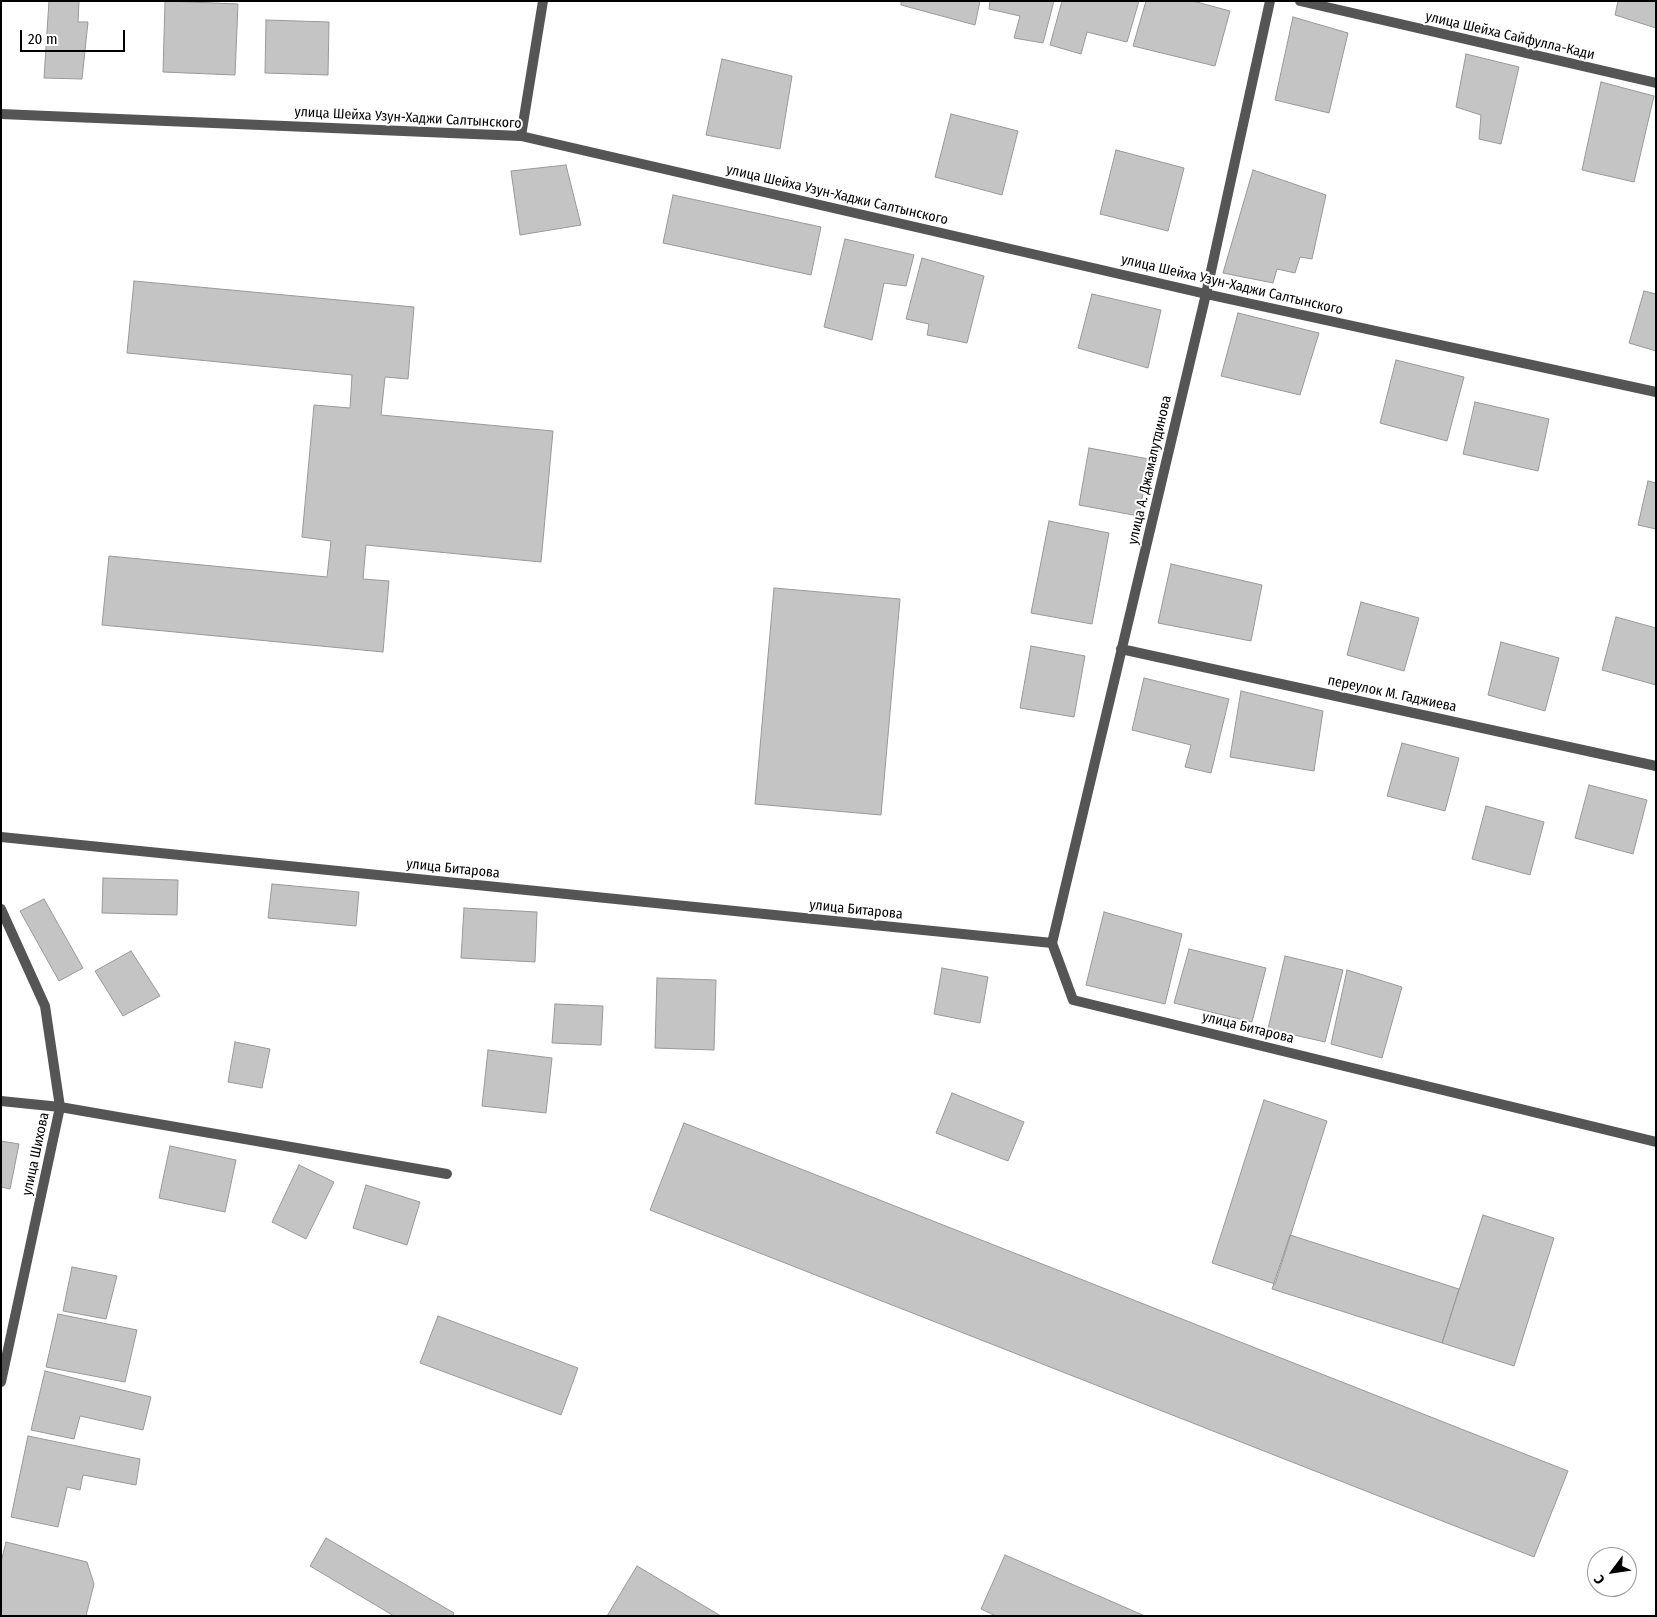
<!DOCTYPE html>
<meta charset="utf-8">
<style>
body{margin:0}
#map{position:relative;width:1657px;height:1617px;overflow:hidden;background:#fff;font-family:"Fira Sans Condensed",sans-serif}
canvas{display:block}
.frame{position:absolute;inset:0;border:2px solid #000;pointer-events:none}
.north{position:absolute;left:1587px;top:1547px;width:50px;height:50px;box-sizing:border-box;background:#fff;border:1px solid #999;border-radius:50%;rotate:239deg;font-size:14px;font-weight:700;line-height:20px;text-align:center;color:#000}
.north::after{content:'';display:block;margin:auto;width:18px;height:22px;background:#000;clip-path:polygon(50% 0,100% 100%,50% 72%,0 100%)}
.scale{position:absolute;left:20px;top:30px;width:105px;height:22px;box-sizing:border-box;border:2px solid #000;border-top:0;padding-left:6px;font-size:15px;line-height:18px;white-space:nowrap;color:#000;-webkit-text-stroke:4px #fff;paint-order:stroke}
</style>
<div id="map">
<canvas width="1657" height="1617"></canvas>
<div class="frame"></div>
<div class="north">С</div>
<div class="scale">20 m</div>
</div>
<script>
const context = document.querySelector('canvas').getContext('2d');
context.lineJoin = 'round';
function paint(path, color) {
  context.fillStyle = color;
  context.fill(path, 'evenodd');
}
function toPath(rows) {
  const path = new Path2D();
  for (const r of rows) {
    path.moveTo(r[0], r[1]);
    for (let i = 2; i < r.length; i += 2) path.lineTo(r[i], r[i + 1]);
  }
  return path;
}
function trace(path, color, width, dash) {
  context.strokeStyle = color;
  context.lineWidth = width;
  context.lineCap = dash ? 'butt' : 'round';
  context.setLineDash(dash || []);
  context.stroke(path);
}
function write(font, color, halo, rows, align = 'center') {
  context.font = font + ' "Fira Sans Condensed",sans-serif';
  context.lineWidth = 4;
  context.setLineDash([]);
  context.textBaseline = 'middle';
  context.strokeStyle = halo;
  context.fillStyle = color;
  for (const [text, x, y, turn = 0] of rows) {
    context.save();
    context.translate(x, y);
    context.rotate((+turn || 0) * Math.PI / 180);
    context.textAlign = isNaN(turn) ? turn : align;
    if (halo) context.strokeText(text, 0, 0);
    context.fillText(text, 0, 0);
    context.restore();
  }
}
const building = toPath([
 [49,1,79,1,78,22,88,22,82,79,44,78,49,1],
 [165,1,238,4,235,75,163,72,165,1],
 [901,1,980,1,975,25,901,5,901,1],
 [990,1,1054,1,1043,43,1014,38,1020,16,989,9,990,1],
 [1062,1,1139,1,1127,42,1087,32,1081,54,1050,45,1062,1],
 [1146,1,1193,1,1230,11,1215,66,1133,46,1146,1],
 [1618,1,1656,1,1656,28,1615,15,1618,1],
 [1293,17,1348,33,1329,113,1275,100,1293,17],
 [266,20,329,22,328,75,265,73,266,20],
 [1466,54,1519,67,1501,144,1479,139,1481,115,1456,107,1466,54],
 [722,59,792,76,780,149,706,135,722,59],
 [1601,82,1654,96,1634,182,1582,170,1601,82],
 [951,114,1018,131,1002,195,935,177,951,114],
 [1116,150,1184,168,1168,231,1100,214,1116,150],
 [566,165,581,225,520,235,511,171,566,165],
 [1253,170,1326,195,1312,259,1300,257,1295,273,1277,269,1273,283,1223,273,1253,170],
 [673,195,821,227,811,275,663,243,673,195],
 [845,239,914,255,906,286,884,283,872,340,824,327,845,239],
 [922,258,984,276,967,343,927,335,929,324,906,319,922,258],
 [134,281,414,307,408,379,385,377,381,415,553,431,541,562,366,545,363,579,389,581,383,652,102,625,109,556,327,577,331,541,302,537,314,405,350,408,352,375,127,353,134,281],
 [1644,291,1656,294,1656,351,1629,343,1644,291],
 [1092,294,1161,310,1148,368,1078,348,1092,294],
 [1238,313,1319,333,1300,395,1221,376,1238,313],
 [1396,360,1464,377,1447,441,1380,423,1396,360],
 [1475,402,1549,419,1538,471,1463,454,1475,402],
 [1089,448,1149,459,1139,516,1079,505,1089,448],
 [1648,481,1656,483,1656,529,1638,525,1648,481],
 [1049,521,1109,533,1092,624,1031,613,1049,521],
 [1171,564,1262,585,1251,641,1158,623,1171,564],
 [774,588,900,599,881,815,755,804,774,588],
 [1361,602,1419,618,1404,671,1347,655,1361,602],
 [1616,617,1656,628,1656,685,1602,670,1616,617],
 [1501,642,1559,658,1545,711,1488,695,1501,642],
 [1031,646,1085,656,1074,717,1020,708,1031,646],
 [1144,678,1229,699,1211,773,1185,767,1191,745,1132,730,1144,678],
 [1241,691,1323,711,1314,771,1230,757,1241,691],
 [1402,743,1459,758,1445,811,1387,796,1402,743],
 [1589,785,1647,800,1633,854,1575,838,1589,785],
 [1486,806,1544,822,1530,875,1472,859,1486,806],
 [103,878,178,880,177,915,102,913,103,878],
 [272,884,359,892,356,926,268,918,272,884],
 [44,899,83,968,59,981,20,911,44,899],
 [464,908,537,912,535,962,461,958,464,908],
 [1104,912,1182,934,1165,1004,1086,985,1104,912],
 [1189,949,1266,968,1252,1022,1174,1003,1189,949],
 [131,951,160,996,123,1016,95,971,131,951],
 [1285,956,1343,970,1325,1042,1268,1029,1285,956],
 [942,968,988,977,980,1023,934,1014,942,968],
 [1347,970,1402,987,1382,1058,1331,1044,1347,970],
 [657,978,716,980,714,1050,655,1048,657,978],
 [555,1004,603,1006,601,1045,552,1043,555,1004],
 [235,1042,270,1049,262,1088,228,1082,235,1042],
 [488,1050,552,1058,546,1113,482,1106,488,1050],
 [952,1093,1024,1122,1008,1161,936,1133,952,1093],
 [1264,1100,1327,1121,1275,1284,1212,1263,1264,1100],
 [684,1123,1568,1471,1534,1557,650,1210,684,1123],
 [1,1141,19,1144,10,1189,1,1187,1,1141],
 [170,1146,236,1160,225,1212,159,1198,170,1146],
 [299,1165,334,1182,306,1239,272,1222,299,1165],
 [366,1185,420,1202,407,1245,353,1228,366,1185],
 [1483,1215,1554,1238,1514,1366,1442,1343,1483,1215],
 [1290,1235,1459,1289,1442,1343,1272,1289,1290,1235],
 [72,1267,117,1276,106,1319,63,1311,72,1267],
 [58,1314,137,1330,125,1382,46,1367,58,1314],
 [438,1316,578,1368,561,1415,420,1363,438,1316],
 [45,1371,151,1397,143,1430,80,1416,74,1439,31,1430,45,1371],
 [28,1436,140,1459,136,1485,83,1475,80,1490,67,1487,58,1527,11,1517,28,1436],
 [326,1538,454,1613,453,1616,394,1616,310,1566,326,1538],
 [6,1542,87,1562,94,1584,86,1616,1,1616,1,1562,6,1542],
 [1005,1555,1145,1616,996,1616,981,1609,1005,1555],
 [637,1566,721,1616,607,1616,637,1566]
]);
const service = toPath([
 [60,1107,447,1174]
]);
const minor = toPath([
 [1300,1,1656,83],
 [1,114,521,136,1206,294,1656,392],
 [521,136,543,1],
 [1121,649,1656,766],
 [1,837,1052,943,1073,1000,1656,1142],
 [1,909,45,1006,60,1107,1,1382],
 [1052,943,1206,294,1270,1],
 [1,1101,60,1107]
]);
const streetNames = [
 ["улица Шейха Сайфулла-Кади",1510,36,13],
 ["улица Шейха Узун-Хаджи Салтынского",408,118,3],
 ["улица Шейха Узун-Хаджи Салтынского",837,195,13],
 ["улица Шейха Узун-Хаджи Салтынского",1232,285,13],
 ["улица А. Джамалутдинова",1150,470,-77],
 ["переулок М. Гаджиева",1392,694,12],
 ["улица Битарова",453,869,6],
 ["улица Битарова",856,910,6],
 ["улица Битарова",1248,1028,14],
 ["улица Шихова",36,1154,-78]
];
paint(building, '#c4c4c4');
trace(building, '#999', 1);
trace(service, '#555', 10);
trace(minor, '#555', 10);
write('14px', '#000', '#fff', streetNames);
</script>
